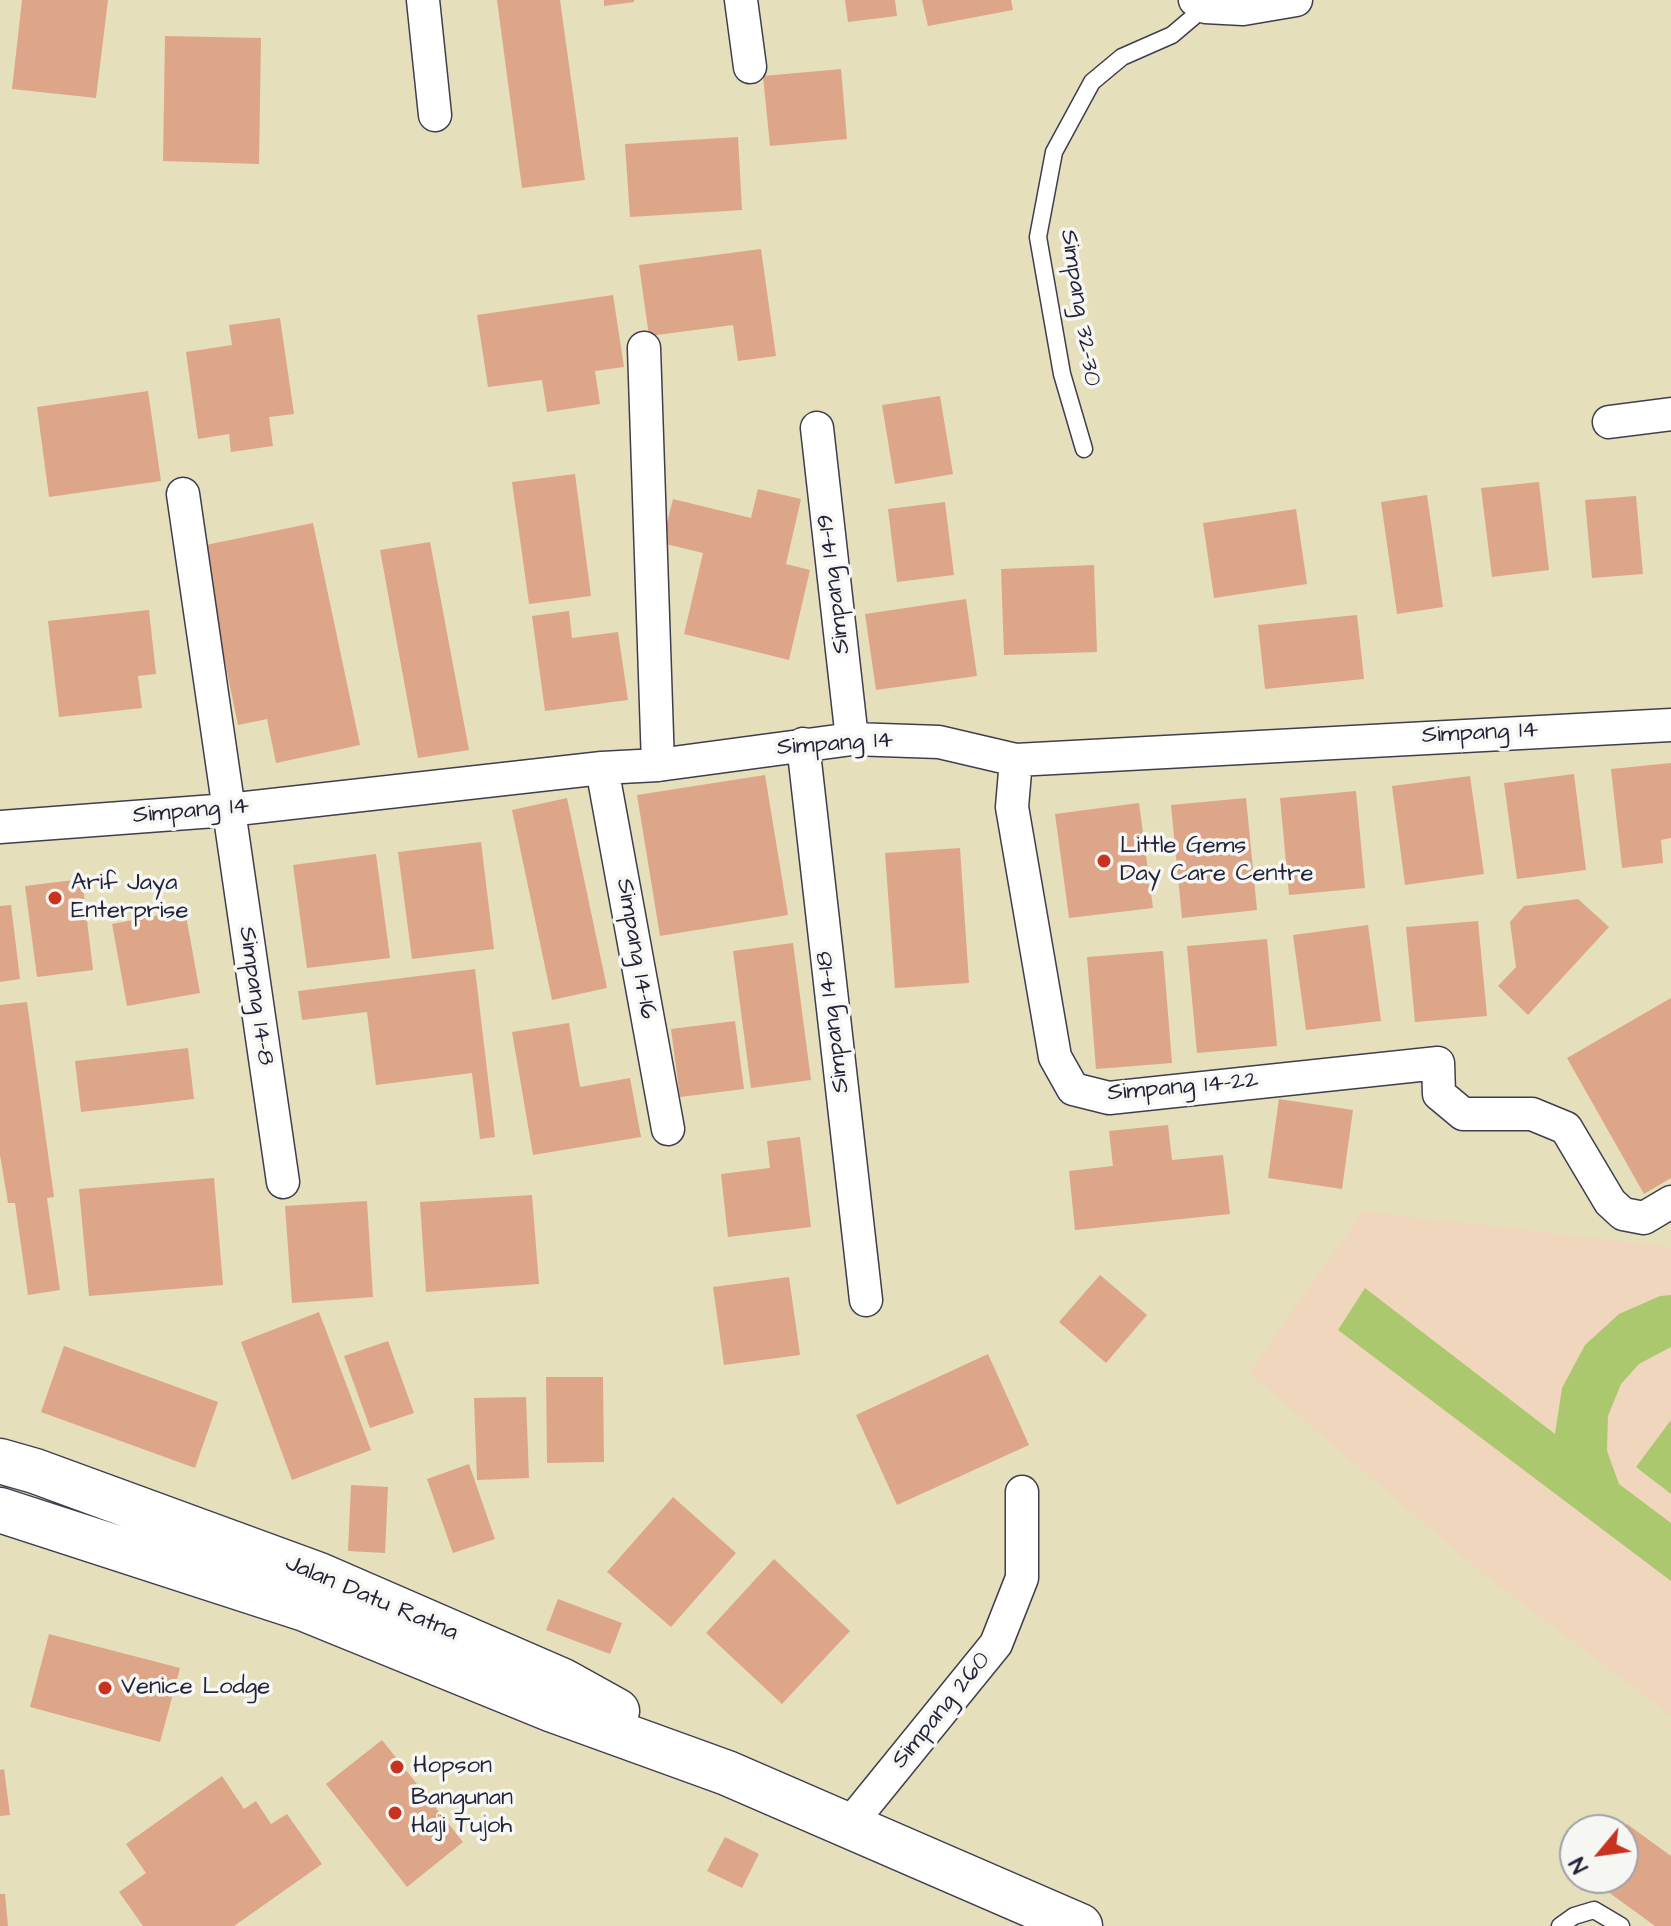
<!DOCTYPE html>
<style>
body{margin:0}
#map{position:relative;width:1671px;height:1926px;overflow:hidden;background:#e6dfbb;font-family:"Architects Daughter",sans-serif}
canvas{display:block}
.north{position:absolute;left:1559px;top:1814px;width:80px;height:80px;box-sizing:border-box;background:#f6f6f2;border:2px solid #a1a1a9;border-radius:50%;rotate:241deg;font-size:22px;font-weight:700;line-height:32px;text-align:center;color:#22223b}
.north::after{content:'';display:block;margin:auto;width:28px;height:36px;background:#c8321e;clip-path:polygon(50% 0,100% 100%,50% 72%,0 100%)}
</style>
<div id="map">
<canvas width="1671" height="1926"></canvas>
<div class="north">N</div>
</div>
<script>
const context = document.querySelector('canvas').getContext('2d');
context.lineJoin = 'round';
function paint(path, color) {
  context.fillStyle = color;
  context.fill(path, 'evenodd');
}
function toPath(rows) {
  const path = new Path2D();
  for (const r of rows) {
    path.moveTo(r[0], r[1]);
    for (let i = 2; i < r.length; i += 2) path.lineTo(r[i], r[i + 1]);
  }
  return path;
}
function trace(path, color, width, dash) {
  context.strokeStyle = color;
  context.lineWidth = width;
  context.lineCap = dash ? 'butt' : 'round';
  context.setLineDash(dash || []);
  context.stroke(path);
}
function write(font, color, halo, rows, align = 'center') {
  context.font = font + ' "Architects Daughter",sans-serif';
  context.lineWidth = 7;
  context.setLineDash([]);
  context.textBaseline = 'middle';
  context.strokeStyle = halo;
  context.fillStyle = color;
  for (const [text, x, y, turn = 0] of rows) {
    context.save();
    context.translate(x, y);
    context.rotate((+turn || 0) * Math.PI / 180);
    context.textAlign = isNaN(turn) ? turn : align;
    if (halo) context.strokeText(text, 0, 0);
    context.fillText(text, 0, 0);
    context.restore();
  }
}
const built = toPath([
 [1363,1211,1671,1247,1671,1716,1481,1572,1249,1373]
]);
const green = toPath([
 [1365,1288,1555,1434,1562,1388,1585,1345,1619,1314,1660,1296,1671,1295,1671,1347,1639,1364,1621,1384,1608,1416,1607,1451,1619,1484,1671,1523,1671,1581,1338,1330],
 [1671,1420,1671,1494,1636,1467]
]);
const building = toPath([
 [22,0,108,0,96,98,12,89],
 [497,0,560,0,585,180,522,188],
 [604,0,634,0,634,2,604,6],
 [845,0,895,0,897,16,848,22],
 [922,0,1011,0,1013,10,928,26],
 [165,36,261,38,259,164,163,161],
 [841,69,847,139,770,146,763,76],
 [738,137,742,210,630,217,625,144],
 [761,249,776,356,738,361,733,325,649,336,639,265],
 [613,295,624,367,595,371,600,404,547,412,542,380,488,387,477,315],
 [280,318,294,414,269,417,273,446,231,452,229,434,198,439,186,352,232,345,229,325],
 [148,391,161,481,49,497,37,407],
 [940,396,953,474,895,484,882,405],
 [575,474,591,596,529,604,512,482],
 [1539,482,1549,570,1492,577,1481,488],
 [758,489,801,499,786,564,810,570,789,660,684,634,703,553,662,543,673,499,751,518],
 [1427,495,1443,607,1397,614,1381,502],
 [1636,496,1643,574,1592,578,1585,500],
 [945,502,954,575,897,582,888,509],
 [1296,509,1307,584,1214,598,1203,523],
 [313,523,360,745,276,763,267,719,238,725,201,546],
 [430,542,469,750,418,758,380,550],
 [1094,565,1097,652,1004,655,1001,569],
 [966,599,977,676,876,690,865,614],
 [149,610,156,674,138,676,142,708,59,717,48,621],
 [569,611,572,638,618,632,628,700,545,711,532,616],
 [1357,615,1364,679,1265,689,1258,625],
 [1671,763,1671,838,1661,840,1663,863,1622,868,1611,769],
 [1574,774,1586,870,1517,879,1504,783],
 [765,775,788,915,660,936,637,795],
 [1470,776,1484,874,1405,885,1392,786],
 [1356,791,1365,888,1289,895,1280,798],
 [567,798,607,988,552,1000,512,810],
 [1246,798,1257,910,1182,918,1171,805],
 [1139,803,1153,908,1069,918,1055,814],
 [481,842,494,949,412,959,398,852],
 [960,848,969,983,895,988,885,853],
 [376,854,390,958,307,968,293,865],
 [82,879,93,970,37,977,25,886],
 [1578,899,1609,927,1528,1015,1498,986,1516,967,1510,922,1524,906],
 [11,905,20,979,0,982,0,906],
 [185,910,200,993,127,1006,112,924],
 [1478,921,1487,1016,1415,1022,1406,927],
 [1368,925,1381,1021,1306,1030,1293,935],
 [1267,939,1277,1046,1197,1053,1187,946],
 [793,943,811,1080,751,1088,733,951],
 [1163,951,1172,1063,1096,1069,1087,957],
 [475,969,495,1137,480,1139,472,1073,376,1085,367,1012,302,1020,298,991],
 [1671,998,1671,1178,1644,1194,1567,1058],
 [27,1002,54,1197,47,1198,60,1290,28,1295,15,1203,8,1203,0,1155,0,1005],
 [735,1021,744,1089,680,1097,671,1029],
 [569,1023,580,1087,630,1078,641,1137,533,1155,512,1032],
 [188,1048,194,1099,81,1112,75,1061],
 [1279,1099,1353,1110,1342,1189,1268,1178],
 [1168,1125,1172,1160,1223,1155,1230,1214,1075,1230,1069,1171,1113,1166,1109,1131],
 [800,1137,811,1227,728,1237,721,1174,770,1168,767,1141],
 [214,1178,223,1285,89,1296,79,1189],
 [532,1195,539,1284,426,1292,420,1202],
 [367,1201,373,1297,292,1303,285,1206],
 [1100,1275,1147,1315,1106,1363,1059,1322],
 [789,1277,800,1355,724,1365,713,1287],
 [319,1312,371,1450,292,1480,241,1342],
 [388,1341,414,1413,370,1428,344,1356],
 [64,1346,218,1402,195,1468,41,1412],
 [988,1354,1029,1445,897,1505,856,1415],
 [546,1377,603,1377,604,1462,547,1463],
 [526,1397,529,1478,477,1480,474,1398],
 [469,1464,495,1539,453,1553,427,1479],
 [351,1485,388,1487,385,1553,348,1551],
 [673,1497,736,1553,671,1627,607,1572],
 [774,1559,850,1631,782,1704,706,1633],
 [558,1599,622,1623,610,1654,546,1630],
 [49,1634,180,1668,160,1742,30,1707],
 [382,1740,463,1842,407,1887,326,1784],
 [4,1769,10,1815,0,1816,0,1770],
 [222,1776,244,1809,256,1801,271,1824,287,1814,322,1864,234,1926,143,1926,119,1892,146,1873,126,1844],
 [1627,1824,1671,1856,1671,1926,1655,1926,1589,1878,1623,1878,1623,1830],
 [725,1837,759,1854,742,1888,707,1871],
 [0,1894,5,1894,8,1926,0,1926]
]);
const lane = toPath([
 [1084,449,1062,374,1038,237,1054,152,1092,82,1122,57,1172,35,1205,7],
 [1560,1926,1574,1916,1594,1910,1621,1926]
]);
const street = toPath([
 [423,0,435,115],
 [741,0,750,67],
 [1195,0,1205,7,1243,9,1296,0],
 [644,348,658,765],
 [1609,422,1671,414],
 [817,428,852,739],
 [183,494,283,1182],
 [803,744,866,1300],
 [1016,760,1012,807,1055,1057,1073,1089,1109,1098,1438,1063,1439,1094,1463,1114,1532,1114,1566,1128,1610,1202,1623,1214,1644,1218,1671,1202],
 [602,768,668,1129],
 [0,827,228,810,602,768,658,765,852,739,939,742,1016,760,1671,725],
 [849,1825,996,1644,1022,1578,1022,1492]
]);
const secondary = toPath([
 [0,1461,35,1471,319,1575,563,1681,617,1711],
 [0,1510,305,1609,553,1710,727,1773,1080,1926]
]);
const markers = [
 [1104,861,8,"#c8321e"],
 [55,898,8,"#c8321e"],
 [105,1688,8,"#c8321e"],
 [397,1767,8,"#c8321e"],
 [395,1813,8,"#c8321e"]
];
const streetNames = [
 ["Simpang 32-30",1079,308,81],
 ["Simpang 14-19",835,584,-97],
 ["Simpang 14",1480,734,-3],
 ["Simpang 14",835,745,-4],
 ["Simpang 14",191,812,-5],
 ["Simpang 14-16",635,949,80],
 ["Simpang 14-8",255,996,82],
 ["Simpang 14-18",834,1022,-97],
 ["Simpang 14-22",1183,1088,-5],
 ["Jalan Datu Ratna",371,1599,23],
 ["Simpang 260",942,1711,-51]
];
const poiNames = [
 ["Little Gems",1120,847],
 ["Day Care Centre",1120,875],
 ["Arif Jaya",71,884],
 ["Enterprise",71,912],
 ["Venice Lodge",121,1688],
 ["Hopson",413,1767],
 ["Bangunan",411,1799],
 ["Haji Tujoh",411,1827]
];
paint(built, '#f0d6bc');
paint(green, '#acc86f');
paint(building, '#dda688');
trace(lane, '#3f3e4e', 19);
trace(street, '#3f3e4e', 35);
trace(secondary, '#3f3e4e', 47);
trace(lane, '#fff', 16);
trace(street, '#fff', 32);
trace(secondary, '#fff', 44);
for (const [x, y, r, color] of markers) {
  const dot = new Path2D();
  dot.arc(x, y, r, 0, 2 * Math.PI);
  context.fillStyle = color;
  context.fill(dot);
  trace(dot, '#f6f6f2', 3);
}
write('24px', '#22223b', '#f6f6f2', streetNames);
write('24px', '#22223b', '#f6f6f2', poiNames, 'left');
</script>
